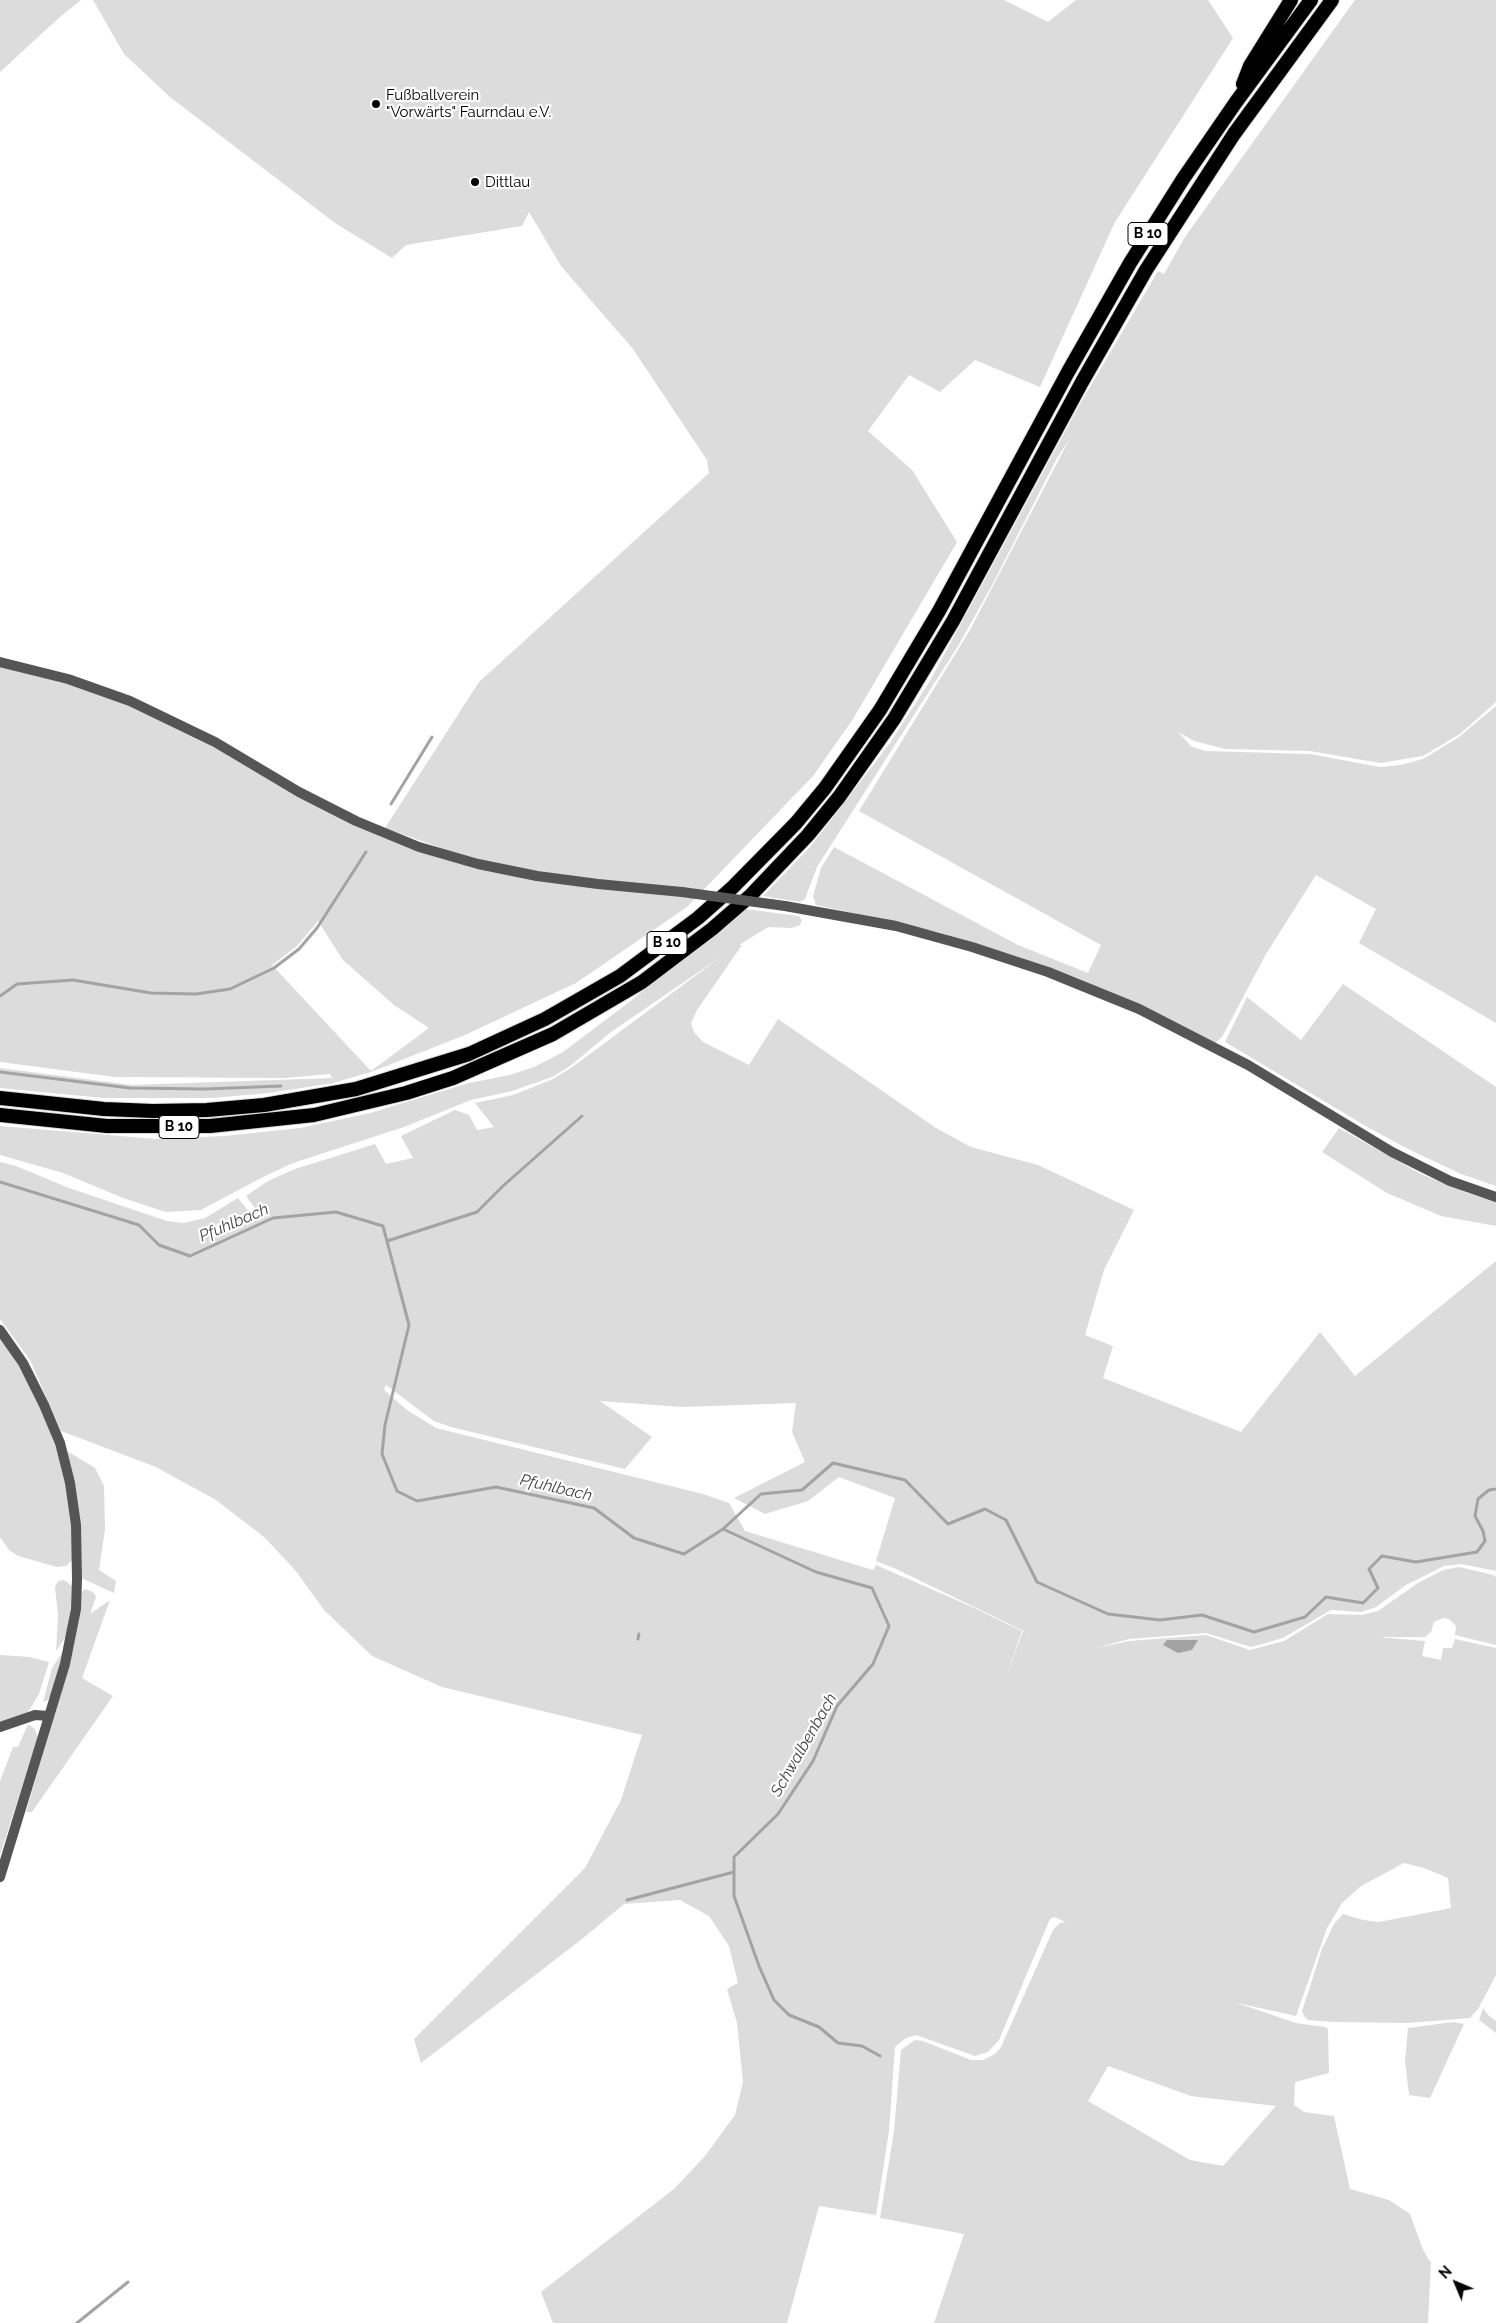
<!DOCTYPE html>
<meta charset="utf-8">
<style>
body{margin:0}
#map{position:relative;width:1496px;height:2323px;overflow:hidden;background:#fff;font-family:Raleway,sans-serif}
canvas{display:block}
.north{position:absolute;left:1431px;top:2258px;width:50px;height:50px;-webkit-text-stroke:4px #fff;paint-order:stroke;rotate:315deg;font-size:14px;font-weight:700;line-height:20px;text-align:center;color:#000}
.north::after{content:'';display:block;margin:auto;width:18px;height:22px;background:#000;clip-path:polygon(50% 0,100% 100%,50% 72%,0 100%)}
</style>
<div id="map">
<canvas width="1496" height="2323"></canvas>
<div class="north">N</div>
</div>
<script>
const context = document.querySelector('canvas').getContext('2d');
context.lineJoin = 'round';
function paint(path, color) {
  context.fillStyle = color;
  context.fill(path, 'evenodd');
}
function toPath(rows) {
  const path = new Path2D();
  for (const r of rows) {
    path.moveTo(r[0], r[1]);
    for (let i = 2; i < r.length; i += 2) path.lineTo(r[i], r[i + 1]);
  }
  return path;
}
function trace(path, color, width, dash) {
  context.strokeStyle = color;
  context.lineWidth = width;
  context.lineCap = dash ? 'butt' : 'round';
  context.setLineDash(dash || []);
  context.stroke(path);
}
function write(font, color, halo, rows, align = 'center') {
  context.font = font + ' Raleway,sans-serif';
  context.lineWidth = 4.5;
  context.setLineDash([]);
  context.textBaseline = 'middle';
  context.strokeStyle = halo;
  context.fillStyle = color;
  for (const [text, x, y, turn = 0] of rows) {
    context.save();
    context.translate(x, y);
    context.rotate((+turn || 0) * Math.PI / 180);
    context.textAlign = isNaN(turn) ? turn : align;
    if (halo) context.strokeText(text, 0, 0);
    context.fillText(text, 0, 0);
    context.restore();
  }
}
const green = toPath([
 [0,0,81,0,61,16,0,72],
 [93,0,1004,0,1048,22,1076,0,1208,0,1233,38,1115,222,1040,387,975,360,940,392,909,375,868,431,912,470,957,542,853,719,813,776,687,907,576,983,465,1035,371,1072,333,1083,270,1093,212,1098,103,1098,0,1088,0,1068,132,1085,332,1078,330,1074,285,1078,115,1077,0,1062,0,662,130,701,375,829,444,849,385,828,479,682,709,473,707,460,633,349,561,266,529,212,522,226,406,245,392,258,335,223,170,97,124,54],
 [318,921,343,960,394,1005,429,1028,371,1071,272,965,297,946],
 [1355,0,1496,0,1496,702,1460,734,1423,756,1380,763,1310,751,1225,749,1194,741,1178,732,1192,747,1206,751,1310,754,1380,767,1401,765,1423,759,1459,737,1496,706,1496,1023,1359,943,1376,909,1316,875,1266,954,1222,1037,1215,1043,1081,980,1016,956,938,932,816,905,813,896,821,868,834,847,1018,945,1088,973,1101,945,859,811,970,630,1069,440,1057,458,991,587,958,646,817,867,805,899,800,902,763,896,811,846,890,743,931,679,1080,404,1158,271,1164,274,1185,237],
 [745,909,799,916,802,920,800,925,792,928,768,927,739,945,742,945,697,1010,691,1023,694,1032,703,1042,749,1065,778,1019,936,1128,971,1147,1038,1165,1134,1210,1104,1270,1085,1335,1113,1346,1103,1378,1241,1432,1320,1332,1355,1376,1496,1261,1496,1571,1461,1564,1444,1566,1406,1585,1376,1607,1361,1612,1331,1610,1283,1638,1251,1647,1206,1633,1129,1639,1097,1648,1129,1641,1206,1635,1250,1650,1284,1641,1328,1614,1362,1615,1378,1611,1418,1583,1443,1570,1459,1567,1493,1575,1496,1577,1496,1645,1455,1635,1456,1626,1449,1619,1444,1618,1434,1622,1431,1632,1425,1637,1378,1637,1425,1641,1422,1656,1441,1660,1443,1648,1452,1648,1455,1639,1496,1648,1496,1975,1478,2009,1470,2018,1408,2023,1333,2022,1308,2020,1304,2016,1302,2011,1322,1949,1334,1924,1343,1914,1363,1920,1379,1922,1451,1908,1448,1878,1424,1868,1404,1863,1361,1886,1342,1903,1327,1928,1296,2016,1237,2003,1296,2023,1325,2027,1328,2029,1329,2073,1295,2082,1294,2105,1304,2112,1334,2116,1350,2189,1389,2200,1410,2214,1422,2247,1428,2259,1431,2262,1428,2323,934,2323,964,2234,880,2218,894,2131,901,2050,915,2040,923,2041,971,2060,983,2060,995,2054,1001,2047,1053,1930,1060,1923,1066,1922,1054,1917,1050,1919,999,2040,988,2052,975,2056,916,2035,906,2038,895,2047,889,2131,876,2215,819,2206,787,2323,553,2323,541,2292,674,2189,705,2156,735,2115,743,2082,737,2023,727,1989,738,1983,729,1946,709,1916,680,1900,624,1904,582,1939,421,2063,414,2039,585,1868,621,1800,642,1735,442,1687,372,1656,324,1610,296,1571,264,1537,216,1500,156,1467,61,1431,30,1360,0,1319,0,1162,16,1166,69,1188,167,1221,184,1223,205,1218,238,1198,254,1218,260,1215,246,1196,268,1181,295,1169,375,1144,386,1164,413,1158,401,1136,455,1110,469,1115,477,1130,494,1127,475,1103,513,1095,551,1080,571,1068,722,956,611,1032,570,1066,552,1077,512,1091,471,1100,404,1127,293,1163,263,1177,201,1210,166,1212,123,1198,63,1173,0,1155,0,1126,156,1139,225,1136,300,1128,370,1113,469,1083,510,1075,534,1067,563,1052,628,1003],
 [386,1385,434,1421,451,1427,625,1469,652,1437,600,1401,682,1407,796,1403,792,1432,805,1462,734,1498,765,1514,808,1501,839,1477,895,1498,876,1561,896,1569,1034,1636,1023,1631,1005,1680,1022,1631,970,1606,876,1565,873,1570,745,1531,729,1503,703,1494,436,1428,407,1410,384,1390],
 [1108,2066,1191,2096,1276,2106,1223,2166,1190,2160,1088,2101],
 [1343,984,1496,1087,1496,1186,1461,1174,1406,1148,1364,1125,1225,1042,1247,997,1301,1040],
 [1339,1128,1421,1174,1467,1193,1496,1202,1496,1226,1441,1216,1387,1193,1322,1152],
 [0,1337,18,1365,40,1405,55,1444,66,1488,71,1524,73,1559,66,1566,57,1567,18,1556,9,1550,0,1537],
 [67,1451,95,1468,104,1486,105,1529,99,1570,116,1581,114,1593,81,1578,75,1489],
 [64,1580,72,1586,71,1604,67,1635,56,1651,58,1616,55,1587,58,1581],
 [85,1589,93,1592,96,1597,90,1614,110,1600,82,1678,113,1696,32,1812,26,1812,54,1715,81,1593],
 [64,1650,53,1691,48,1700,43,1702,52,1668],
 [0,1655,30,1657,49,1662,39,1694,28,1712,0,1723],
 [28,1724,35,1729,38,1738,0,1855,0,1781,13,1747,18,1747],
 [1483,2008,1488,2015,1496,2021,1496,2033,1479,2020],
 [1453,2022,1464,2024,1430,2098,1409,2095,1405,2061,1408,2028]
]);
const water = toPath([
 [1167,1640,1198,1640,1192,1650,1178,1653,1163,1645]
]);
const stream = toPath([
 [391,804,432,737],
 [0,996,17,984,73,980,151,993,196,994,230,989,274,968,299,949,317,928,366,852],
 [0,1072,130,1088,205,1089,281,1086],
 [0,1182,139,1225,159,1245,190,1256,273,1218,336,1212,383,1226,409,1325,385,1425,382,1454,397,1491,417,1501,496,1487,594,1508,634,1538,684,1554,723,1529,761,1494,802,1490,833,1463,905,1480,948,1524,985,1509,1006,1520,1037,1582,1108,1614,1160,1620,1202,1615,1254,1632,1305,1617,1326,1597,1363,1603,1378,1588,1369,1569,1382,1556,1416,1562,1477,1552,1485,1541,1483,1531,1475,1516,1478,1499,1489,1490,1496,1489],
 [387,1241,477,1212,503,1186,582,1116],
 [723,1529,816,1572,872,1588,889,1626,873,1664,837,1706,813,1761,778,1814,734,1857,734,1896,759,1966,774,2000,789,2015,819,2027,838,2043,862,2046,880,2056],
 [638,1639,639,1634],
 [627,1900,734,1872],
 [77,2323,128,2282]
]);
const minor = toPath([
 [0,1727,35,1715,49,1716]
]);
const tertiary = toPath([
 [0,662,68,679,130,701,215,742,299,792,356,821,419,847,478,864,537,876,598,884,682,892],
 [785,906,896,926,972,947,1048,972,1139,1009,1248,1065,1392,1152,1450,1181,1496,1197],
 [0,1330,23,1363,44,1405,60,1443,70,1483,76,1525,77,1579,76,1609,65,1664,0,1877]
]);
const trunk = toPath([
 [1243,84,1250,66,1291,0],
 [0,1098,104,1109,153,1111,207,1110,264,1105,356,1089,469,1054,545,1019,620,976,698,918,733,887,796,823,825,788,880,710,939,611,1068,372,1130,263,1183,179,1236,102,1311,0],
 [0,1115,107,1126,210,1126,314,1115,406,1093,453,1078,553,1034,642,982,712,929,750,896,808,835,839,797,894,719,953,621,1082,382,1146,270,1234,134,1332,0]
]);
const tertiaryBridge = toPath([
 [682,892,785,906]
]);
const markers = [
 [376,104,5,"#000"],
 [475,182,5,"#000"]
];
const shields = [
 [1148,234,40],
 [667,943,40],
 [179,1127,40]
];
const shieldNames = [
 ["B 10",1148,234],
 ["B 10",667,943],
 ["B 10",179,1127]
];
const poiNames = [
 ["Fußballverein",386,95],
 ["\"Vorwärts\" Faurndau e.V.",386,112],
 ["Dittlau",485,182]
];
const waterNames = [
 ["Pfuhlbach",234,1223,-23],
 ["Pfuhlbach",556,1488,13],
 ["Schwalbenbach",804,1745,-60]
];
paint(green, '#dcdcdc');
paint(water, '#a3a3a3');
trace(stream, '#a3a3a3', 3);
trace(trunk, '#dbdbdb', 16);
trace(minor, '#555', 10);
trace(tertiary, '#555', 10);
trace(trunk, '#000', 14);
trace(tertiaryBridge, '#555', 10);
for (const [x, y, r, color] of markers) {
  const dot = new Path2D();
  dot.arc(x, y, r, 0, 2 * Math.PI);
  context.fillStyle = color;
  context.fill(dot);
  trace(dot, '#fff', 2);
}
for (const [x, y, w] of shields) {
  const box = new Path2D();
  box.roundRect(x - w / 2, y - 11.5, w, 23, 4);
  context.fillStyle = '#fff';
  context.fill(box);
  trace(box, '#000', 1);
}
write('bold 14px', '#000', null, shieldNames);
write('15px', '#000', '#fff', poiNames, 'left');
write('italic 16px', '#444', '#fff', waterNames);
</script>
